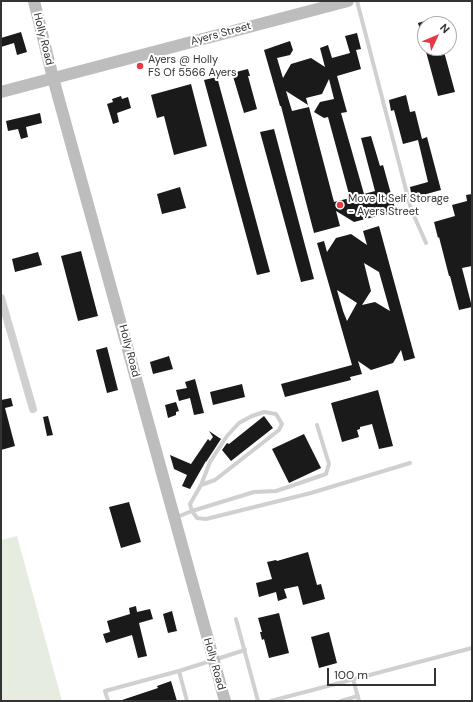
<!DOCTYPE html>
<style>
body{margin:0}
#map{position:relative;width:473px;height:702px;overflow:hidden;background:#fff;font-family:"DM Sans",sans-serif}
canvas{display:block}
.frame{position:absolute;inset:0;border:2px solid #333;pointer-events:none}
.north{position:absolute;left:417px;top:16px;width:40px;height:40px;box-sizing:border-box;background:#fff;border:1px solid #adadad;border-radius:50%;rotate:46deg;font-size:11px;font-weight:700;line-height:16px;text-align:center;color:#333}
.north::after{content:'';display:block;margin:auto;width:14px;height:18px;background:#e63946;clip-path:polygon(50% 0,100% 100%,50% 72%,0 100%)}
.scale{position:absolute;left:327px;top:668px;width:109px;height:18px;box-sizing:border-box;border:2px solid #333;border-top:0;padding-left:5px;font-size:12px;line-height:14px;white-space:nowrap;color:#333;-webkit-text-stroke:3px #fff;paint-order:stroke}
</style>
<div id="map">
<canvas width="473" height="702"></canvas>
<div class="frame"></div>
<div class="north">N</div>
<div class="scale">100 m</div>
</div>
<script>
const context = document.querySelector('canvas').getContext('2d');
context.lineJoin = 'round';
function paint(path, color) {
  context.fillStyle = color;
  context.fill(path, 'evenodd');
}
function toPath(rows) {
  const path = new Path2D();
  for (const r of rows) {
    path.moveTo(r[0], r[1]);
    for (let i = 2; i < r.length; i += 2) path.lineTo(r[i], r[i + 1]);
  }
  return path;
}
function trace(path, color, width, dash) {
  context.strokeStyle = color;
  context.lineWidth = width;
  context.lineCap = dash ? 'butt' : 'round';
  context.setLineDash(dash || []);
  context.stroke(path);
}
function write(font, color, halo, rows, align = 'center') {
  context.font = font + ' "DM Sans",sans-serif';
  context.lineWidth = 4;
  context.setLineDash([]);
  context.textBaseline = 'middle';
  context.strokeStyle = halo;
  context.fillStyle = color;
  for (const [text, x, y, turn = 0] of rows) {
    context.save();
    context.translate(x, y);
    context.rotate((+turn || 0) * Math.PI / 180);
    context.textAlign = isNaN(turn) ? turn : align;
    if (halo) context.strokeText(text, 0, 0);
    context.fillText(text, 0, 0);
    context.restore();
  }
}
const green = toPath([
 [17,536,62,701,1,701,1,540]
]);
const building = toPath([
 [425,21,425,40,423,40,418,23],
 [21,32,27,52,17,55,14,43,1,47,1,38],
 [357,33,361,49,356,50,361,69,337,76,347,112,341,113,364,194,375,191,361,138,371,136,380,166,383,165,396,212,382,216,381,215,354,222,336,211,340,226,314,233,281,106,280,106,264,50,290,41,293,50,290,55,277,58,283,78,291,64,311,58,325,67,320,48,328,45,332,58,350,53,345,36],
 [329,79,334,99,320,102,314,112,324,118,328,117,350,198,334,202,309,107,292,111,286,91,308,105,306,98,322,94],
 [425,48,443,48,455,92,438,96],
 [248,69,250,76,248,76,257,109,244,113,232,73],
 [217,77,270,272,257,275,204,80],
 [191,84,207,146,174,155,164,116,157,118,151,95],
 [406,95,410,112,415,111,422,139,427,137,441,190,412,198,410,187,428,182,418,140,403,144,394,110,391,111,389,100],
 [121,96,122,99,128,97,131,108,117,113,119,122,113,124,107,104,113,102,112,99],
 [40,113,42,123,26,127,28,137,21,139,18,129,8,131,6,121],
 [274,129,314,279,301,282,260,132],
 [180,187,186,208,162,214,157,194],
 [472,194,472,266,462,268,472,307,459,310,450,276,449,276,439,237,438,238,434,222,455,216,452,205,467,201,466,195],
 [379,226,415,358,404,361,401,350,393,363,371,370,358,361,362,374,350,377,351,380,285,397,281,384,352,365,317,243,324,241,327,252,336,238,351,234,367,245,363,231],
 [364,263,379,272,390,311,375,302,362,305,371,291],
 [337,290,357,303,347,321,343,311],
 [81,251,98,316,78,321,61,256],
 [38,252,42,265,15,272,12,259],
 [107,347,118,390,107,393,96,350],
 [169,356,173,369,153,374,150,362],
 [195,379,204,413,194,415,190,398,179,401,176,390,187,388,185,382],
 [242,384,245,397,213,405,210,392],
 [378,390,393,446,379,449,372,424,360,427,360,429,357,430,359,437,342,442,331,403],
 [11,398,13,406,5,408,15,446,1,450,1,400],
 [176,402,179,411,176,412,176,415,168,418,165,405],
 [48,416,53,435,47,436,43,417],
 [264,416,273,428,231,461,222,450,227,443,229,444],
 [209,431,221,439,206,462,206,461,190,489,182,486,187,475,174,469,170,455,191,464,208,439,210,441,213,437],
 [304,434,321,468,289,483,272,449],
 [129,502,141,542,121,548,109,507],
 [308,552,317,585,321,584,325,599,303,605,298,586,284,589,287,598,278,601,276,592,259,597,256,583,272,579,267,562,276,560,277,561],
 [136,606,137,612,150,609,153,619,139,623,147,656,138,658,132,635,106,643,103,634,110,632,107,621,130,614,129,608],
 [172,611,177,631,168,633,163,614],
 [279,613,289,653,269,658,264,639,262,640,260,632,262,632,258,618],
 [329,632,337,663,319,668,311,637],
 [171,681,177,701,122,701,122,700,158,688,157,686]
]);
const lane = toPath([
 [357,1,411,209,426,243],
 [201,485,215,480,279,430,282,424,276,414,264,412,252,416,239,423,227,436,210,462,201,485,190,504,192,511,197,518,206,519,311,493,410,463],
 [177,517,192,511,254,492,276,491,291,486,326,474,329,464,317,425],
 [236,619,258,701],
 [179,671,187,701],
 [353,679,359,701],
 [108,701,105,691,179,671,245,650],
 [271,701,472,648],
 [341,701,358,696]
]);
const street = toPath([
 [1,298,33,409]
]);
const secondary = toPath([
 [34,1,53,78,225,701],
 [1,92,348,1]
]);
const markers = [
 [140,66,4,"#e63946"],
 [340,205,4,"#e63946"]
];
const streetNames = [
 ["Ayers Street",221,34,-15],
 ["Holly Road",43,39,76],
 ["Holly Road",129,351,75],
 ["Holly Road",214,664,74]
];
const poiNames = [
 ["Ayers @ Holly",148,60],
 ["FS Of 5566 Ayers",148,73],
 ["Move It Self Storage",348,199],
 ["- Ayers Street",348,212]
];
paint(green, '#e6ecdf');
paint(building, '#1a1a1a');
trace(lane, '#d0d0d0', 4);
trace(street, '#d0d0d0', 8);
trace(secondary, '#bdbdbd', 12);
for (const [x, y, r, color] of markers) {
  const dot = new Path2D();
  dot.arc(x, y, r, 0, 2 * Math.PI);
  context.fillStyle = color;
  context.fill(dot);
  trace(dot, '#fff', 1.5);
}
write('11px', '#333', '#fff', streetNames);
write('11px', '#333', '#fff', poiNames, 'left');
</script>
